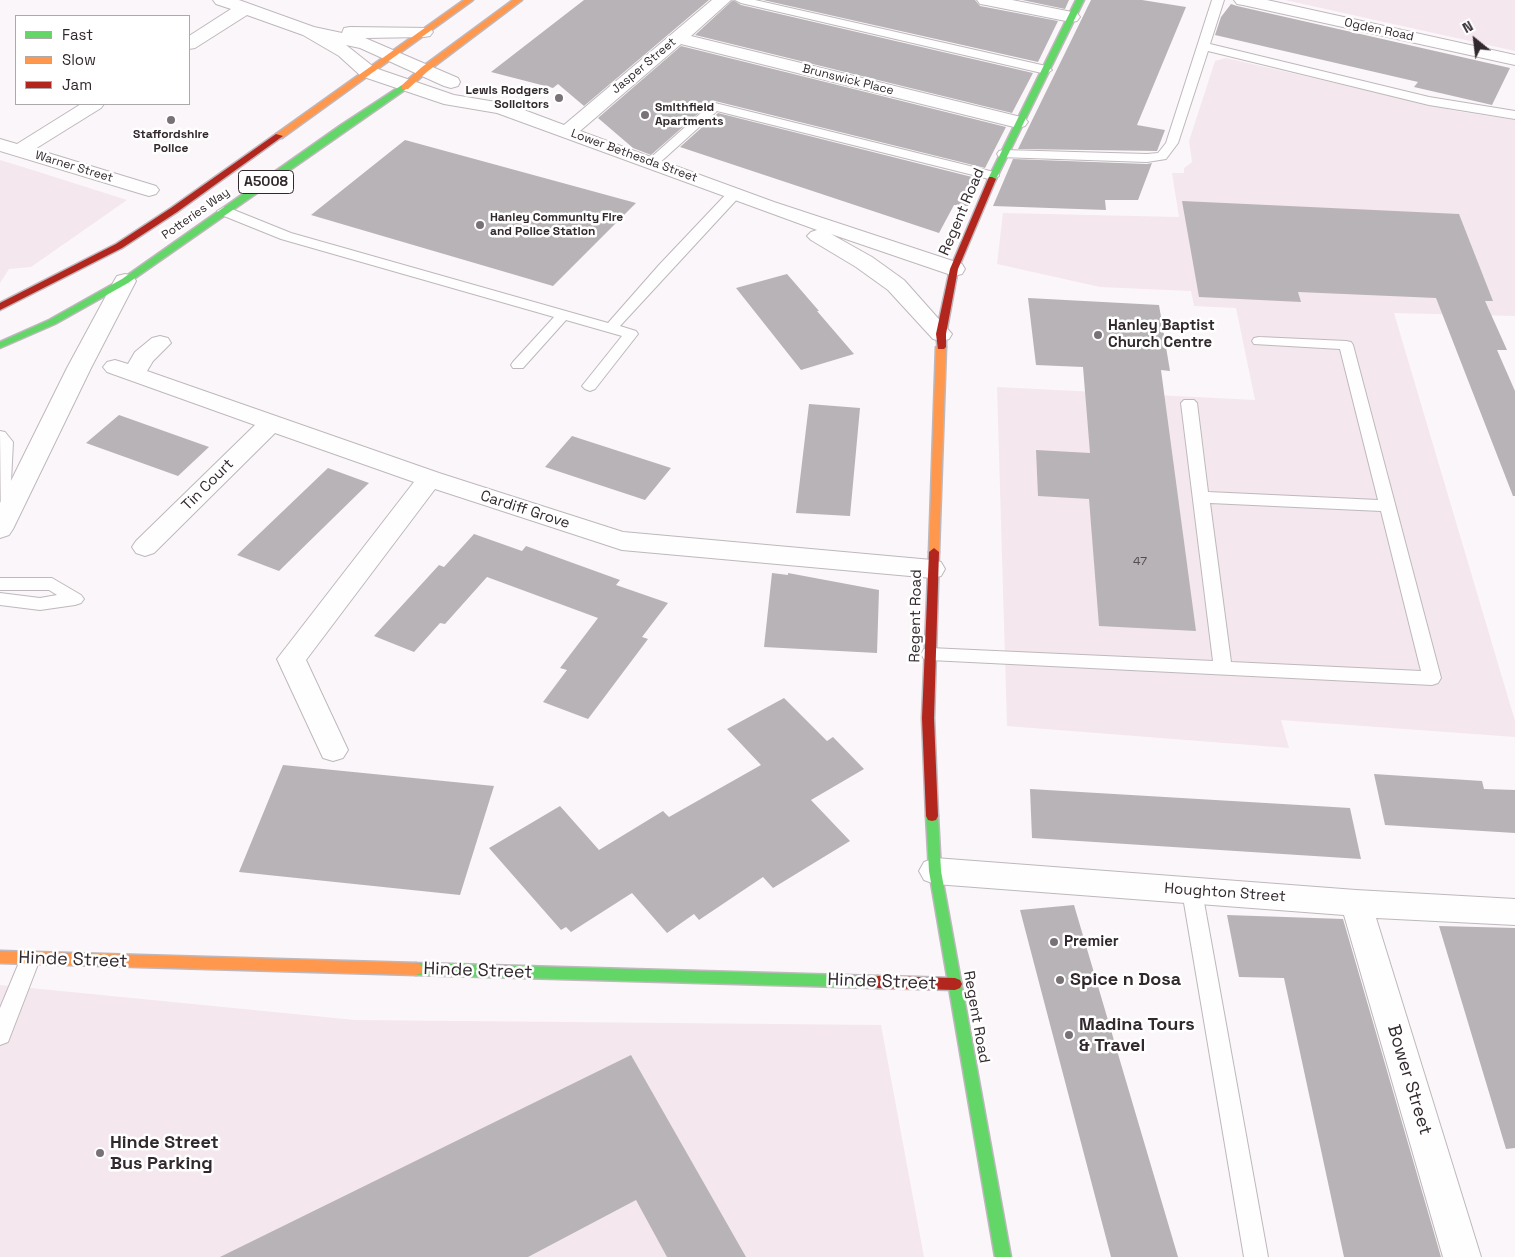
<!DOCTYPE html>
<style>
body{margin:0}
#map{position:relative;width:1515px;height:1257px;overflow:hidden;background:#fbf6f9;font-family:"Space Grotesk",sans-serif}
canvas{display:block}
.legend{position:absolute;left:15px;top:15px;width:175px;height:90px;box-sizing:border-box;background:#fff;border:1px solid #ada9ab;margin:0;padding:6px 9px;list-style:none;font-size:15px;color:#32292e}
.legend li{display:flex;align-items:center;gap:10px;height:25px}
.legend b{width:25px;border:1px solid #ada9ab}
.north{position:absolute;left:1450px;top:15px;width:50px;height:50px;-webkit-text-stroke:4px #fff;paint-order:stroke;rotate:331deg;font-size:14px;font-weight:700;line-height:20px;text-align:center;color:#32292e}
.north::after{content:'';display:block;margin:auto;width:18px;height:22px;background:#32292e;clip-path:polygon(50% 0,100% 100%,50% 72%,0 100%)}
</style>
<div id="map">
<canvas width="1515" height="1257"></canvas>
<ul class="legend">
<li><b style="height:6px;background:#63d668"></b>Fast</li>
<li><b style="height:6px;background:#ff974d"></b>Slow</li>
<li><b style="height:6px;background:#b3261e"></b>Jam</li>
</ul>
<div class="north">N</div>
</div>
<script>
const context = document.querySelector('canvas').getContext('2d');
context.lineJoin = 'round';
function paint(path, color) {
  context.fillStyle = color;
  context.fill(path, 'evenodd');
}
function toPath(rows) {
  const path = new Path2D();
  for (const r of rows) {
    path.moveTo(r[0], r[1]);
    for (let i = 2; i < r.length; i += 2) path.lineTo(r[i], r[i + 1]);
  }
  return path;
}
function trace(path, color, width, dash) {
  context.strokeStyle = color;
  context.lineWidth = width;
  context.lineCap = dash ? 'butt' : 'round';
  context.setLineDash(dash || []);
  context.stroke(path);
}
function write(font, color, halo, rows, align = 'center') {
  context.font = font + ' "Space Grotesk",sans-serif';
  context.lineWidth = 5;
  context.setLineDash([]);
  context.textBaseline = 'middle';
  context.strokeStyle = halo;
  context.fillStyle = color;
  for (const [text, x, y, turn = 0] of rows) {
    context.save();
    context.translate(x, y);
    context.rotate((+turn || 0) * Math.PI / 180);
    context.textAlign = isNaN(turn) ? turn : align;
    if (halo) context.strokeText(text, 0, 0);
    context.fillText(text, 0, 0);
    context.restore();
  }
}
const built = toPath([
 [1285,0,1515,0,1515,51],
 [1226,58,1456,111,1515,120,1515,316,1394,313,1515,721,1515,737,1281,720,1289,748,1007,726,997,387,1255,400,1236,308,1194,306,1191,291,1100,287,997,264,1003,213,1179,217,1172,173,1184,173,1184,168,1192,162,1189,141,1215,61],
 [0,160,23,167,127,200,31,267,9,269,0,283],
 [0,985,355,1020,881,1025,924,1257,0,1257]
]);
const building = toPath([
 [584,0,709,0,584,106,558,84,553,88,491,72],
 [733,0,741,5,1033,73,1012,113,695,35],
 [763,0,975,0,980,6,1058,21,1038,62],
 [1022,0,1069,0,1065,9],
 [1091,0,1142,0,1186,7,1137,125,1165,130,1157,151,1018,149],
 [1231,4,1237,6,1510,68,1492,105,1414,87,1418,82,1215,35,1221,17],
 [681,46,1006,127,985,168,715,101,710,103,651,155,633,148,598,118],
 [718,113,980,179,968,206,954,205,939,233,680,147],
 [405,140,636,203,553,286,311,215],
 [1013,159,1147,164,1152,163,1138,200,1105,200,1106,210,993,206],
 [1182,201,1459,214,1493,301,1485,301,1507,350,1497,350,1515,391,1515,496,1513,496,1436,298,1298,292,1301,302,1199,297],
 [787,274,819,311,817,311,854,354,801,370,736,288],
 [1028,298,1159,305,1170,371,1161,370,1196,631,1099,626,1089,499,1038,496,1036,450,1090,453,1083,367,1036,365],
 [809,404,860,408,850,516,796,513],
 [119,415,209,447,178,476,86,443],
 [572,436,671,468,645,500,545,467],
 [328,468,369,483,279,571,237,555],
 [474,534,522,551,526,546,620,580,616,585,668,603,642,637,648,639,588,719,543,702,567,670,560,668,598,618,487,577,445,624,440,623,414,652,374,636,439,565,444,567],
 [772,573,788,575,788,573,879,590,877,653,764,647],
 [784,698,827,741,833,737,864,769,811,800,850,841,773,888,763,877,699,920,694,914,667,933,632,893,571,932,566,927,561,930,489,848,560,806,599,850,663,811,669,817,761,765,727,729],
 [283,765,494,786,460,895,239,872],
 [1374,774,1482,781,1484,789,1515,790,1515,833,1385,825],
 [1030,789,1350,808,1361,859,1032,838],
 [1074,905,1178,1257,1111,1257,1020,910],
 [1227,915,1343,919,1441,1257,1344,1257,1284,978,1239,977],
 [1439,926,1515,928,1515,1148,1506,1149],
 [631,1055,746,1257,667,1257,636,1200,528,1257,220,1257]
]);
const lane = toPath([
 [735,0,755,0,1046,66,1052,70,1046,74,741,3,735,0],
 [1212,0,1224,0,1210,44,1429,97,1515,111,1515,119,1429,105,1208,51,1178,143,1166,159,1147,162,999,157,997,154,999,151,1003,150,1147,154,1158,153,1166,143,1212,0],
 [715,103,998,173,999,176,993,180,717,111,656,166,648,166,646,163,648,160,711,104,715,103],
 [735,189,740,190,742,193,740,196,620,326,636,331,638,334,595,389,590,391,585,389,582,386,622,336,566,320,523,368,513,368,511,365,513,362,554,317,281,239,219,214,217,211,224,207,229,208,291,233,608,323,659,265,730,190,735,189],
 [1259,337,1346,341,1351,342,1353,345,1441,678,1438,683,1432,685,930,660,924,659,921,654,924,649,930,648,1213,661,1181,403,1184,400,1194,400,1197,403,1208,492,1378,500,1340,349,1254,344,1252,341,1254,338,1259,337],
 [1210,503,1381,511,1421,671,1231,662,1210,503],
 [0,431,5,432,13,442,9,521,7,525,1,527,0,431],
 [0,578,52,578,81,595,84,599,81,603,75,605,40,610,0,605,0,593,40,598,57,595,49,590,0,590,0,578],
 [1192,883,1199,885,1202,891,1268,1257,1244,1257,1182,891,1185,885,1192,883],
 [30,950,37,953,40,959,8,1042,0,1045,0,1008,23,953,30,950]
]);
const street = toPath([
 [213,0,239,0,314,27,342,33,344,28,350,27,430,28,433,32,430,36,424,37,365,38,458,78,460,82,458,86,451,88,444,86,360,48,346,45,375,68,454,95,508,104,564,125,712,0,731,0,691,36,1025,118,1028,122,1025,126,1018,128,681,44,580,131,774,202,962,264,965,269,962,274,954,276,831,234,872,257,904,280,952,334,949,339,941,341,933,339,888,290,856,267,811,240,807,236,811,232,817,230,497,113,444,104,361,76,339,56,303,35,247,15,195,48,189,49,189,36,231,9,216,4,213,0],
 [977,0,1012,0,1077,13,1080,17,1077,21,1071,22,986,5,980,4,977,0],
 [1234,0,1267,0,1515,55,1515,65,1243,5,1237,4,1234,0],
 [81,104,104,104,101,108,35,149,156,186,159,190,156,194,149,196,142,194,0,151,0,139,17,144,81,104],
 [125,274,133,276,136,281,91,368,13,529,9,535,0,538,0,503,67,368,114,281,117,276,125,274],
 [160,336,168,338,171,343,153,361,147,371,439,473,623,532,932,560,941,562,945,569,941,576,932,578,622,550,435,489,306,660,348,750,343,758,333,761,323,758,277,659,414,482,275,433,154,553,145,556,136,553,132,547,136,541,255,425,107,372,103,367,107,362,115,360,128,364,135,352,152,338,160,336],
 [935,858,1356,890,1515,899,1515,925,1376,918,1481,1257,1443,1257,1344,915,935,884,924,880,919,871,924,862,935,858]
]);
const fast = toPath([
 [1076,0,1084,0,996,179,995,181,989,181,988,179,1076,0],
 [402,85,409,87,128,283,55,324,0,348,0,342,49,320,122,279,341,125,402,85],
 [932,811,936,812,938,816,941,871,1011,1257,995,1257,929,871,926,816,928,812,932,811],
 [416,963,878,976,883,978,885,982,883,986,878,988,416,975,411,973,409,969,411,965,416,963]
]);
const slow = toPath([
 [464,0,473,0,282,138,276,138,276,134,464,0],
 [513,0,522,0,428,71,408,89,402,89,402,85,422,67,513,0],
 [941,344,946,347,939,552,934,556,929,552,936,347,941,344],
 [0,951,416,963,421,965,423,969,421,973,416,975,0,963,0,951]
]);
const jam = toPath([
 [276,134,283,136,177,212,122,248,0,310,0,303,116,244,171,208,276,134],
 [989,177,992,177,996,179,958,269,946,334,946,347,944,349,938,349,936,334,950,269,989,177],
 [934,548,939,552,934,718,938,816,936,820,932,821,928,820,926,816,922,718,929,552,934,548],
 [878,976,955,978,960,980,962,984,960,988,955,990,878,988,873,986,871,982,873,978,878,976]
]);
const markers = [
 [559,98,5,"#787175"],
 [645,115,5,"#787175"],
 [171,120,5,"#787175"],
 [480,225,5,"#787175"],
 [1098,335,5,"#787175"],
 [1054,942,5,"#787175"],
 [1060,980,5,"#787175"],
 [1069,1035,5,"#787175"],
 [100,1153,5,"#787175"]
];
const farStreetnames = [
 ["Ogden Road",1379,30,12],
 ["Jasper Street",644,66,-40],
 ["Brunswick Place",848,80,14],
 ["Lower Bethesda Street",634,156,20],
 ["Warner Street",74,167,17],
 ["Potteries Way",196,214,-35]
];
const farPoinames = [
 ["Lewis Rodgers",549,91,"right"],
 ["Solicitors",549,105,"right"],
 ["Smithfield",655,108],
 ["Apartments",655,122],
 ["Staffordshire",171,135,"center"],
 ["Police",171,149,"center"],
 ["Hanley Community Fire",490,218],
 ["and Police Station",490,232]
];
const numberNames = [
 ["47",1140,562]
];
const shields = [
 [266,182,55]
];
const shieldNames = [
 ["A5008",266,182]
];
const streetNames = [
 ["Regent Road",962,212,-67],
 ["Tin Court",208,485,-45],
 ["Cardiff Grove",525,510,18],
 ["Regent Road",916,616,-89],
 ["Houghton Street",1225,893,4],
 ["Regent Road",976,1017,80]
];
const poiNames = [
 ["Hanley Baptist",1108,326],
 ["Church Centre",1108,343],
 ["Premier",1064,942]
];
const nearStreetnames = [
 ["Hinde Street",73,960,2],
 ["Hinde Street",478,971,2],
 ["Hinde Street",882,982,2],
 ["Bower Street",1409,1080,73]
];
const nearPoinames = [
 ["Spice n Dosa",1070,980],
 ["Madina Tours",1079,1025],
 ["& Travel",1079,1046],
 ["Hinde Street",110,1143],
 ["Bus Parking",110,1164]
];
paint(built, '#f4e7ee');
paint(building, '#b8b3b6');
trace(lane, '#beb8bc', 2);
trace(street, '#beb8bc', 2);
trace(fast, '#beb8bc', 3);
trace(slow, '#beb8bc', 3);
trace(jam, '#beb8bc', 3);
paint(lane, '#fefefe');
paint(street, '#fefefe');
paint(fast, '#63d668');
paint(slow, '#ff974d');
paint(jam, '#b3261e');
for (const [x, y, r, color] of markers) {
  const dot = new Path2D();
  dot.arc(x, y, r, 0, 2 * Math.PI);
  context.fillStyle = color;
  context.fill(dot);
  trace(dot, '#fff', 2);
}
write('12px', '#32292e', '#fff', farStreetnames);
write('bold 12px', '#32292e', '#fff', farPoinames, 'left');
write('12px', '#544c50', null, numberNames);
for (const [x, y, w] of shields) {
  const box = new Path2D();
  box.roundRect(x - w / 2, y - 11.5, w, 23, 4);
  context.fillStyle = '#fff';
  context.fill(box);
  trace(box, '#32292e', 1);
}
write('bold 14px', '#32292e', null, shieldNames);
write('15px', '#32292e', '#fff', streetNames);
write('bold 15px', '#32292e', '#fff', poiNames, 'left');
write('18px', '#32292e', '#fff', nearStreetnames);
write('bold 18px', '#32292e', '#fff', nearPoinames, 'left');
</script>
